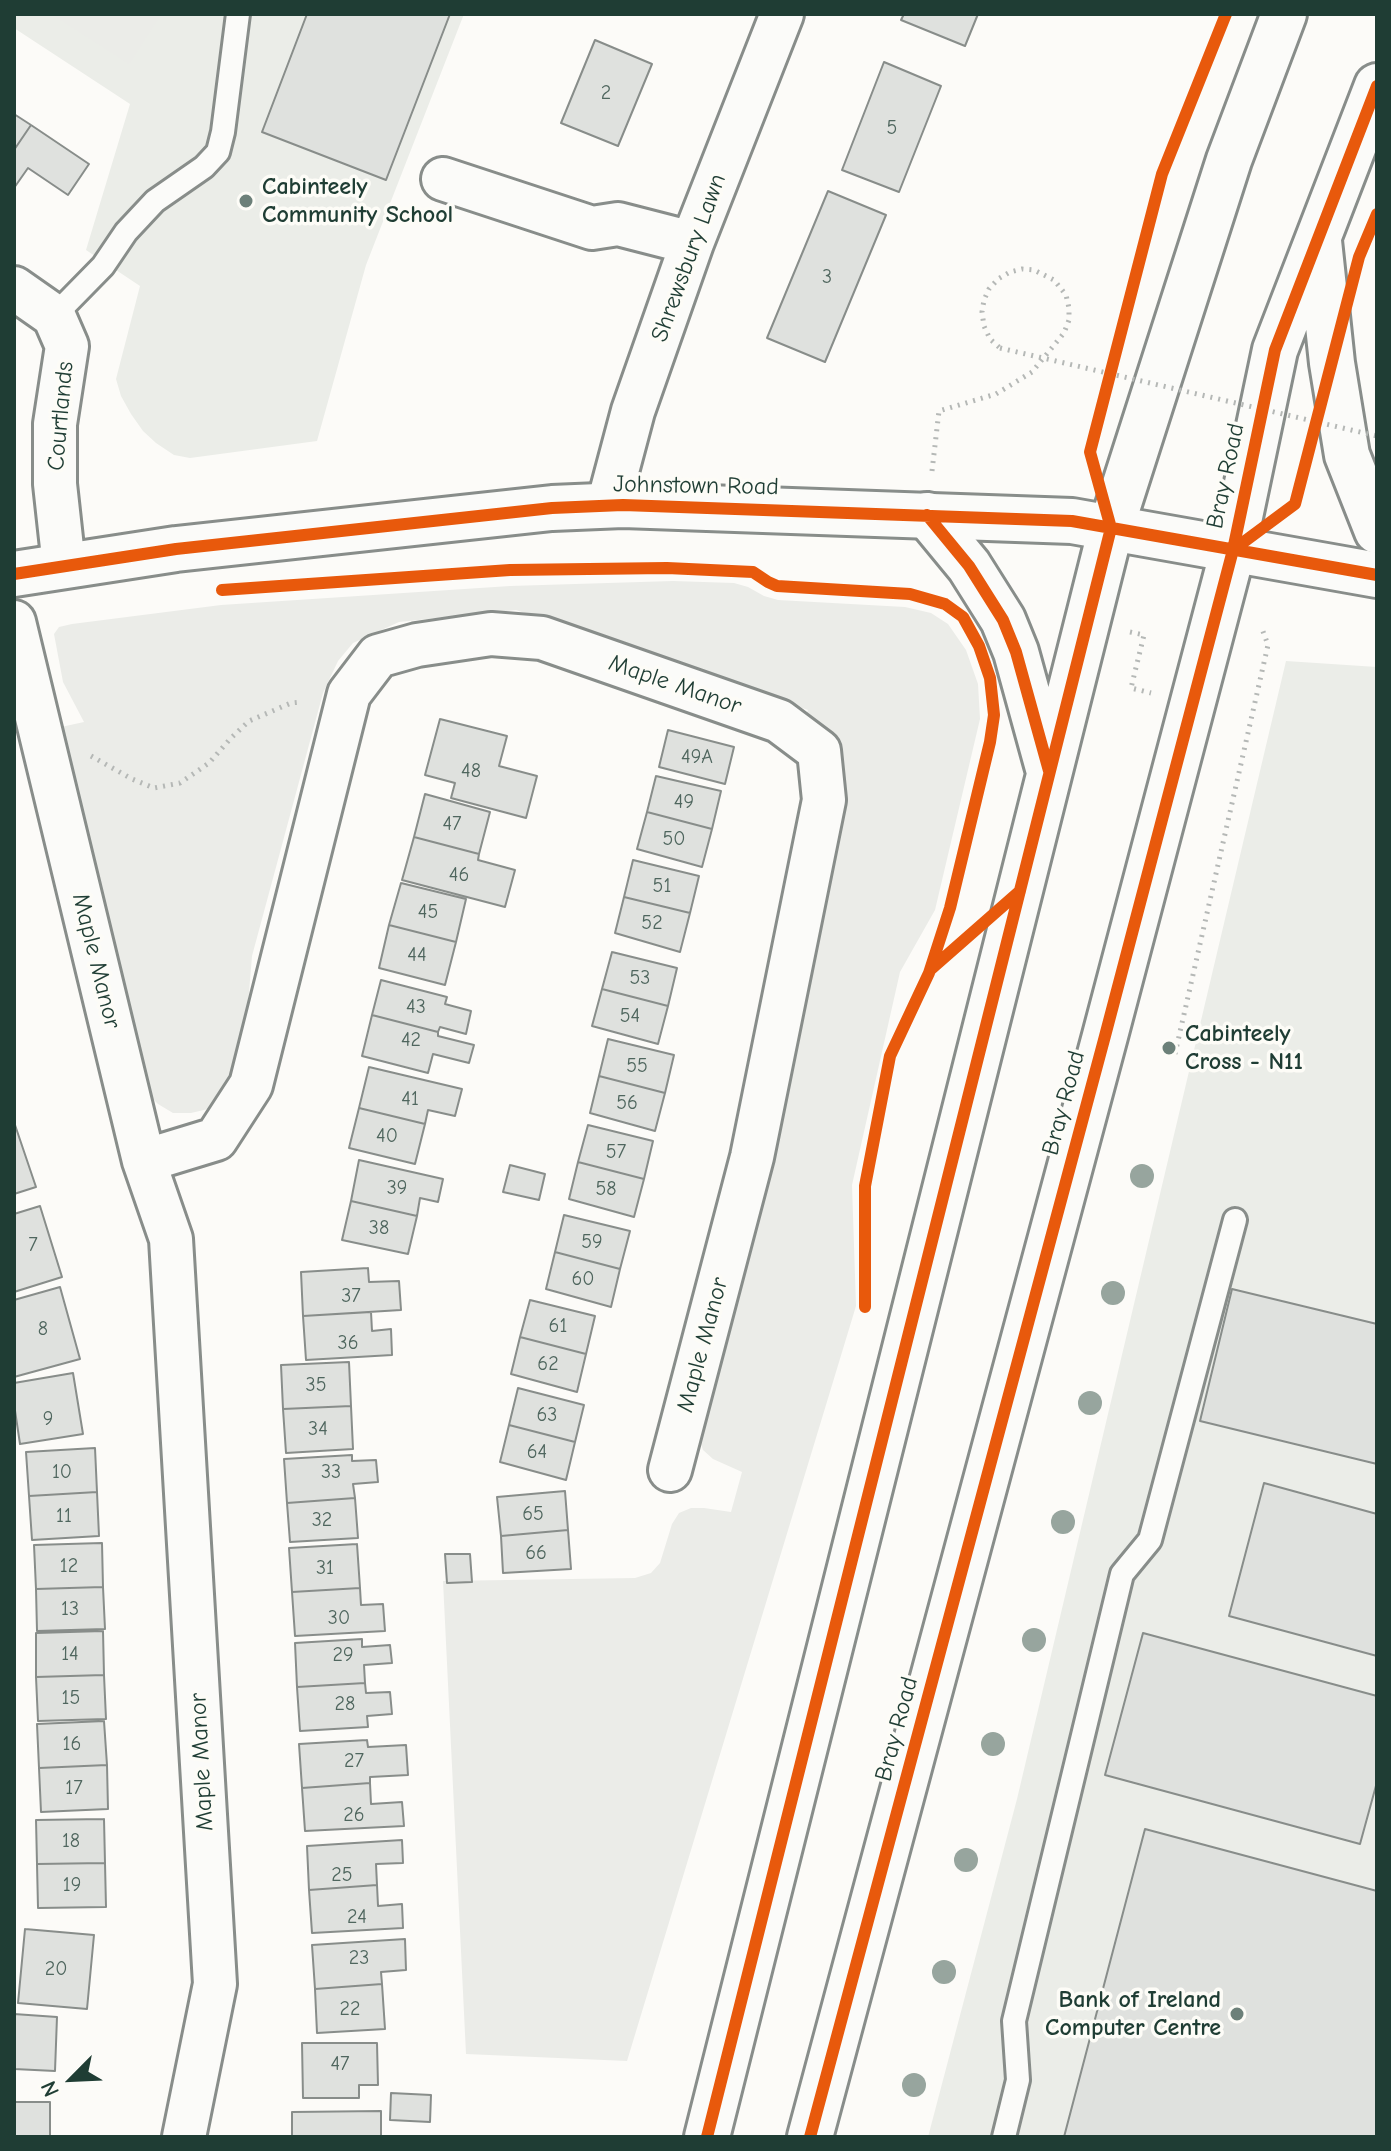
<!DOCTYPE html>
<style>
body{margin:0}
#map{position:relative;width:1391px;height:2151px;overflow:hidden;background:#fcfbf8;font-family:"Comic Neue",sans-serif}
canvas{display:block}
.frame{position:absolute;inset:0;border:16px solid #1f3d34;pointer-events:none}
.north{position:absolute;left:32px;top:2039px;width:80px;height:80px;-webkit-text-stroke:6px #fdfcf7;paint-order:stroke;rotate:246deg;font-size:22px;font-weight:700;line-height:32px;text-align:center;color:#1f3d34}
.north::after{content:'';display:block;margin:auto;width:28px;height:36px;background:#1f3d34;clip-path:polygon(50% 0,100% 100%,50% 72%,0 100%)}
</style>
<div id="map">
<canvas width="1391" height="2151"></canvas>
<div class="frame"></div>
<div class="north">N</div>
</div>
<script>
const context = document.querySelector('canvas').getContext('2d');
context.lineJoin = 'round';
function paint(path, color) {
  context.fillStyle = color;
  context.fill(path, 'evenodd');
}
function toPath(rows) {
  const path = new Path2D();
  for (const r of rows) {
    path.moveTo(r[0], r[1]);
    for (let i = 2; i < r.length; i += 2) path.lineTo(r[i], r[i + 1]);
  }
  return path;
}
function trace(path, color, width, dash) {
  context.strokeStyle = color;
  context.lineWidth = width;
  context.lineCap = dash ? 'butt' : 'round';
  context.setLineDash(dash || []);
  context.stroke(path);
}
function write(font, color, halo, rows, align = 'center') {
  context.font = font + ' "Comic Neue",sans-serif';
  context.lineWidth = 7;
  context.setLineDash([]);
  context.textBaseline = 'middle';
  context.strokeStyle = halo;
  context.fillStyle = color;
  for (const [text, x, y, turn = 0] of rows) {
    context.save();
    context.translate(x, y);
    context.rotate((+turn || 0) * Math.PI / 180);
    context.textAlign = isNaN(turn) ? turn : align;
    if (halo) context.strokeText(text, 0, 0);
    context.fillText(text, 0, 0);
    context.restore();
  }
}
const built = toPath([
 [14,14,464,14,366,265,317,441,190,458,174,455,156,443,143,431,131,414,121,396,116,379,140,286,86,250,130,104,14,28],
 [1286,661,1377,667,1377,2137,928,2137,1017,1799]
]);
const green = toPath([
 [51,14,161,14,129,64],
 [673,581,734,583,748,587,764,596,778,600,905,607,931,613,948,624,966,650,978,684,980,719,935,910,900,972,852,1185,856,1306,627,2061,466,2054,443,1581,635,1578,651,1573,660,1563,672,1524,679,1513,691,1508,704,1508,731,1512,742,1472,713,1459,703,1450,699,1438,698,1423,775,1158,835,813,804,720,808,710,516,610,399,622,353,643,338,661,323,693,252,956,242,1077,223,1100,208,1109,191,1113,173,1113,158,1104,149,1095,61,727,84,722,63,682,54,634,59,627,72,624,221,605,510,586]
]);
const building = toPath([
 [307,14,450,14,386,180,262,132,307,14],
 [904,14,978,14,965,46,901,20,904,14],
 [595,40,652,64,618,146,561,123,595,40],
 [884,62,941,86,899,192,842,170,884,62],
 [14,114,31,125,14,150,14,114],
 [31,125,89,164,68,195,28,168,14,188,14,150,31,125],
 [828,191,886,215,825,362,767,338,828,191],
 [440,719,507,736,499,766,537,776,526,818,451,798,455,783,425,775,440,719],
 [668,730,734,747,725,784,659,767,668,730],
 [656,776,721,791,712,829,647,812,656,776],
 [425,794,490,812,479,854,414,837,425,794],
 [647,812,712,829,702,867,637,849,647,812],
 [414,837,479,854,478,860,515,870,505,907,402,880,414,837],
 [633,860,699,876,690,913,624,897,633,860],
 [401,883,466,899,456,942,389,925,401,883],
 [624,897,690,913,680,952,615,933,624,897],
 [389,925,456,942,445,985,379,968,389,925],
 [612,952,677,968,668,1006,602,989,612,952],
 [381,980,447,997,445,1004,471,1011,466,1034,440,1027,438,1032,372,1015,381,980],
 [602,989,668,1006,658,1044,592,1026,602,989],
 [372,1015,438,1032,438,1036,474,1045,469,1063,433,1054,428,1073,362,1056,372,1015],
 [608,1039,674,1055,665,1093,599,1076,608,1039],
 [369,1067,462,1089,455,1116,428,1110,425,1124,359,1108,369,1067],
 [599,1076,665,1093,655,1131,590,1113,599,1076],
 [359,1108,425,1124,415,1164,349,1148,359,1108],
 [14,1122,36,1187,14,1194,14,1122],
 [588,1125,653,1141,644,1179,578,1162,588,1125],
 [359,1160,443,1179,438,1202,420,1198,417,1216,351,1201,359,1160],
 [578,1162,644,1179,634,1217,569,1199,578,1162],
 [510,1165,545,1174,539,1200,503,1192,510,1165],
 [351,1201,417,1216,408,1254,342,1240,351,1201],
 [40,1206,62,1277,14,1292,14,1214,40,1206],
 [564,1215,630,1231,620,1269,555,1252,564,1215],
 [555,1252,620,1269,611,1307,546,1289,555,1252],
 [368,1268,369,1282,399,1281,401,1310,303,1316,301,1272,368,1268],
 [60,1287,80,1359,14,1377,14,1300,60,1287],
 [1232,1289,1377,1324,1377,1464,1200,1421,1232,1289],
 [530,1300,595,1316,586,1354,520,1337,530,1300],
 [371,1312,372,1331,391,1329,392,1355,306,1360,303,1316,371,1312],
 [520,1337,586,1354,577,1392,511,1374,520,1337],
 [349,1362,351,1406,283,1409,281,1365,349,1362],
 [73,1373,83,1434,20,1444,14,1404,14,1383,73,1373],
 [518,1388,584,1405,575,1442,509,1425,518,1388],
 [351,1406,353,1449,286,1453,283,1409,351,1406],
 [509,1425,575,1442,566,1480,500,1462,509,1425],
 [95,1448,97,1492,29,1496,26,1452,95,1448],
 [352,1455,352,1461,376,1460,378,1482,353,1484,355,1498,287,1503,284,1459,352,1455],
 [1264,1483,1377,1514,1377,1656,1229,1616,1264,1483],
 [565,1491,568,1530,501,1536,497,1497,565,1491],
 [97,1492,99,1536,32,1540,29,1496,97,1492],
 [355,1498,358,1538,290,1542,287,1503,355,1498],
 [568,1530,571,1569,503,1573,501,1536,568,1530],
 [102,1543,103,1587,36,1589,34,1545,102,1543],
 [357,1544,360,1588,292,1592,289,1548,357,1544],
 [445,1554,470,1554,472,1582,447,1583,445,1554],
 [103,1587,105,1629,37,1631,36,1589,103,1587],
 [360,1588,361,1605,383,1604,385,1631,295,1636,292,1592,360,1588],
 [103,1631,104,1675,36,1677,36,1633,103,1631],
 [1143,1633,1377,1696,1377,1782,1360,1844,1105,1775,1143,1633],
 [362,1639,362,1647,390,1645,392,1663,364,1665,365,1683,297,1687,295,1643,362,1639],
 [104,1675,106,1719,38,1721,36,1677,104,1675],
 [365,1683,366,1693,390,1692,392,1714,367,1716,368,1727,300,1731,297,1687,365,1683],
 [104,1721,107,1765,39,1768,37,1724,104,1721],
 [367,1740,368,1747,406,1745,408,1775,370,1777,370,1783,302,1788,299,1744,367,1740],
 [107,1765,108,1809,41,1812,39,1768,107,1765],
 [370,1783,371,1804,402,1802,404,1826,305,1831,302,1788,370,1783],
 [104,1819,105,1863,37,1864,36,1820,104,1819],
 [1145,1829,1377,1891,1377,2137,1064,2137,1145,1829],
 [402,1840,403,1863,376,1864,377,1885,309,1890,307,1846,402,1840],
 [105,1863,106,1907,38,1908,37,1864,105,1863],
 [377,1885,378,1906,402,1904,403,1928,312,1933,309,1890,377,1885],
 [25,1929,94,1935,87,2009,18,2003,25,1929],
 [405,1939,406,1970,381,1972,382,1984,315,1989,312,1945,405,1939],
 [382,1984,385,2029,317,2033,315,1989,382,1984],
 [14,2014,57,2017,55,2071,14,2069,14,2014],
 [302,2043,377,2043,378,2085,359,2085,359,2098,303,2098,302,2043],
 [391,2093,431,2095,430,2122,390,2120,391,2093],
 [14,2102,50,2102,50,2137,14,2137,14,2102],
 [381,2111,381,2137,292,2137,292,2112,381,2111]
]);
const path = toPath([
 [932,471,939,411,996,394,1032,372,1064,333,1069,320,1069,308,1066,295,1054,280,1034,270,1022,269,1010,272,998,279,989,289,984,300,982,312,984,326,990,339,1000,348],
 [1130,632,1144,635,1131,688,1151,693],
 [91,756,132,779,154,788,180,783,209,763,230,739,249,721,291,703,301,702],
 [1175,1054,1268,645,1261,626]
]);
const lane = toPath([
 [54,316,103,266,126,232,155,201,204,167,218,152,223,132,238,14],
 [1004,2137,1018,2080,1014,2021,1122,1574,1150,1540,1235,1220]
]);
const street = toPath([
 [443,179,592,228,618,224,692,243],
 [14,288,54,316,67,346,55,424,55,484,64,566],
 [608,505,633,411,692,243,782,14],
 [14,622,144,1161,171,1239,215,1984,184,2137],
 [144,1161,216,1139,251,1085,349,694,378,656,417,645,491,634,542,638,779,721,819,751,824,800,752,1157,670,1470]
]);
const secondary = toPath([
 [14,574,176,549,552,508,623,505,1072,521,1377,575]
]);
const highway = toPath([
 [1319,241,1332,363,1347,455,1377,531],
 [927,515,969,566,1003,620,1016,652,1049,772],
 [707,2137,1111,528,1229,160,1284,14],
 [810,2137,1105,1036,1233,550,1275,350,1377,86]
]);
const pathBridge = toPath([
 [1000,348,1377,436]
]);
const cycleway = toPath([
 [927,515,969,566,1003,620,1016,652,1049,771],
 [1233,550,1295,504,1359,257,1377,214],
 [14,574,176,549,552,508,623,505,1072,521,1377,575],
 [222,590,510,570,667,568,753,572,768,582,777,586,910,594,945,604,963,617,979,646,990,678,994,715,990,742,950,908,929,973,890,1056,865,1186,865,1307],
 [930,970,1020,891],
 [707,2137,1111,528,1090,452,1162,174,1226,14],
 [810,2137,1105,1036,1233,550,1275,350,1377,86]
]);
const trees = [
 [1142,1176],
 [1113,1293],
 [1090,1403],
 [1063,1522],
 [1034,1640],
 [993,1744],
 [966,1860],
 [944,1972],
 [914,2085]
];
const markers = [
 [246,201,8,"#6c8079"],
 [1169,1048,8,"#6c8079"],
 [1237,2014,8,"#6c8079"]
];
const numberNames = [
 ["2",606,93],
 ["5",892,128],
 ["3",827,277],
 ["49A",697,757],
 ["48",471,771],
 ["49",684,802],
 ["47",452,824],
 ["50",674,839],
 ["46",459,875],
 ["51",662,886],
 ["45",428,912],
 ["52",652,923],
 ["44",417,955],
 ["53",640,978],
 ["43",416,1007],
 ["54",630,1016],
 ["42",411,1040],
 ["55",637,1066],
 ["41",410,1099],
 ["56",627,1103],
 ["40",387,1136],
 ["57",616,1152],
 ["39",397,1188],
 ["58",606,1189],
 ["38",379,1228],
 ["59",592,1242],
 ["7",33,1245],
 ["60",583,1279],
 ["37",351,1296],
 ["61",558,1326],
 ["8",43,1329],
 ["36",348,1343],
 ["62",548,1364],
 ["35",316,1385],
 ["63",547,1415],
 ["9",48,1419],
 ["34",318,1429],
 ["64",537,1452],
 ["10",62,1472],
 ["33",331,1472],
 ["65",533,1514],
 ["11",64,1516],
 ["32",322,1520],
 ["66",536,1553],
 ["12",69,1566],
 ["31",325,1568],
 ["13",70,1609],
 ["30",339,1618],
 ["14",70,1654],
 ["29",343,1655],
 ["15",71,1698],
 ["28",345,1704],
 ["16",72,1744],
 ["27",354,1761],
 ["17",74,1788],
 ["26",354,1815],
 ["18",71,1841],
 ["25",342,1875],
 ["19",72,1885],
 ["24",357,1917],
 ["23",359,1958],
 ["20",56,1969],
 ["22",350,2009],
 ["47",340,2064]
];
const poiNames = [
 ["Cabinteely",262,187],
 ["Community School",262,215],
 ["Cabinteely",1185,1034],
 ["Cross - N11",1185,1062],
 ["Bank of Ireland",1221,2000,"right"],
 ["Computer Centre",1221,2028,"right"]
];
const streetNames = [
 ["Shrewsbury Lawn",689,258,-70],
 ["Courtlands",61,416,-85],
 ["Bray Road",1226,476,-78],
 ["Johnstown Road",696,486,1],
 ["Maple Manor",675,685,19],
 ["Maple Manor",96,961,76],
 ["Bray Road",1064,1103,-75],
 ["Maple Manor",703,1345,-75],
 ["Bray Road",897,1729,-75],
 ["Maple Manor",202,1762,-93]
];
paint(built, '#ebede8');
paint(green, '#ebece8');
paint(building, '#dfe1de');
trace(building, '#888d8a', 2);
trace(lane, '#888d8a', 28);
trace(street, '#888d8a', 48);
trace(secondary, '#888d8a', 50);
trace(highway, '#888d8a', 50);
trace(path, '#b5b8b6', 5, [2, 6]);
trace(lane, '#fbfbf9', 22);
trace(street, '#fbfbf9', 42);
trace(secondary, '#fbfbf9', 44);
trace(highway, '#fbfbf9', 44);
trace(pathBridge, '#b5b8b6', 5, [2, 6]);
trace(cycleway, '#e8590c', 12);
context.fillStyle = '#97a59e';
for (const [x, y] of trees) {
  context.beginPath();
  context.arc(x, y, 12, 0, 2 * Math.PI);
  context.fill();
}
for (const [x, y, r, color] of markers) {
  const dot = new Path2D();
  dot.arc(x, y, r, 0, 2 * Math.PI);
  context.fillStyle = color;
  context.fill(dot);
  trace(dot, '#fdfcf7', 3);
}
write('20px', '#4f665e', null, numberNames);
write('bold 24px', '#1f3d34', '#fdfcf7', poiNames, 'left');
write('24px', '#1f3d34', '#fdfcf7', streetNames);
</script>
